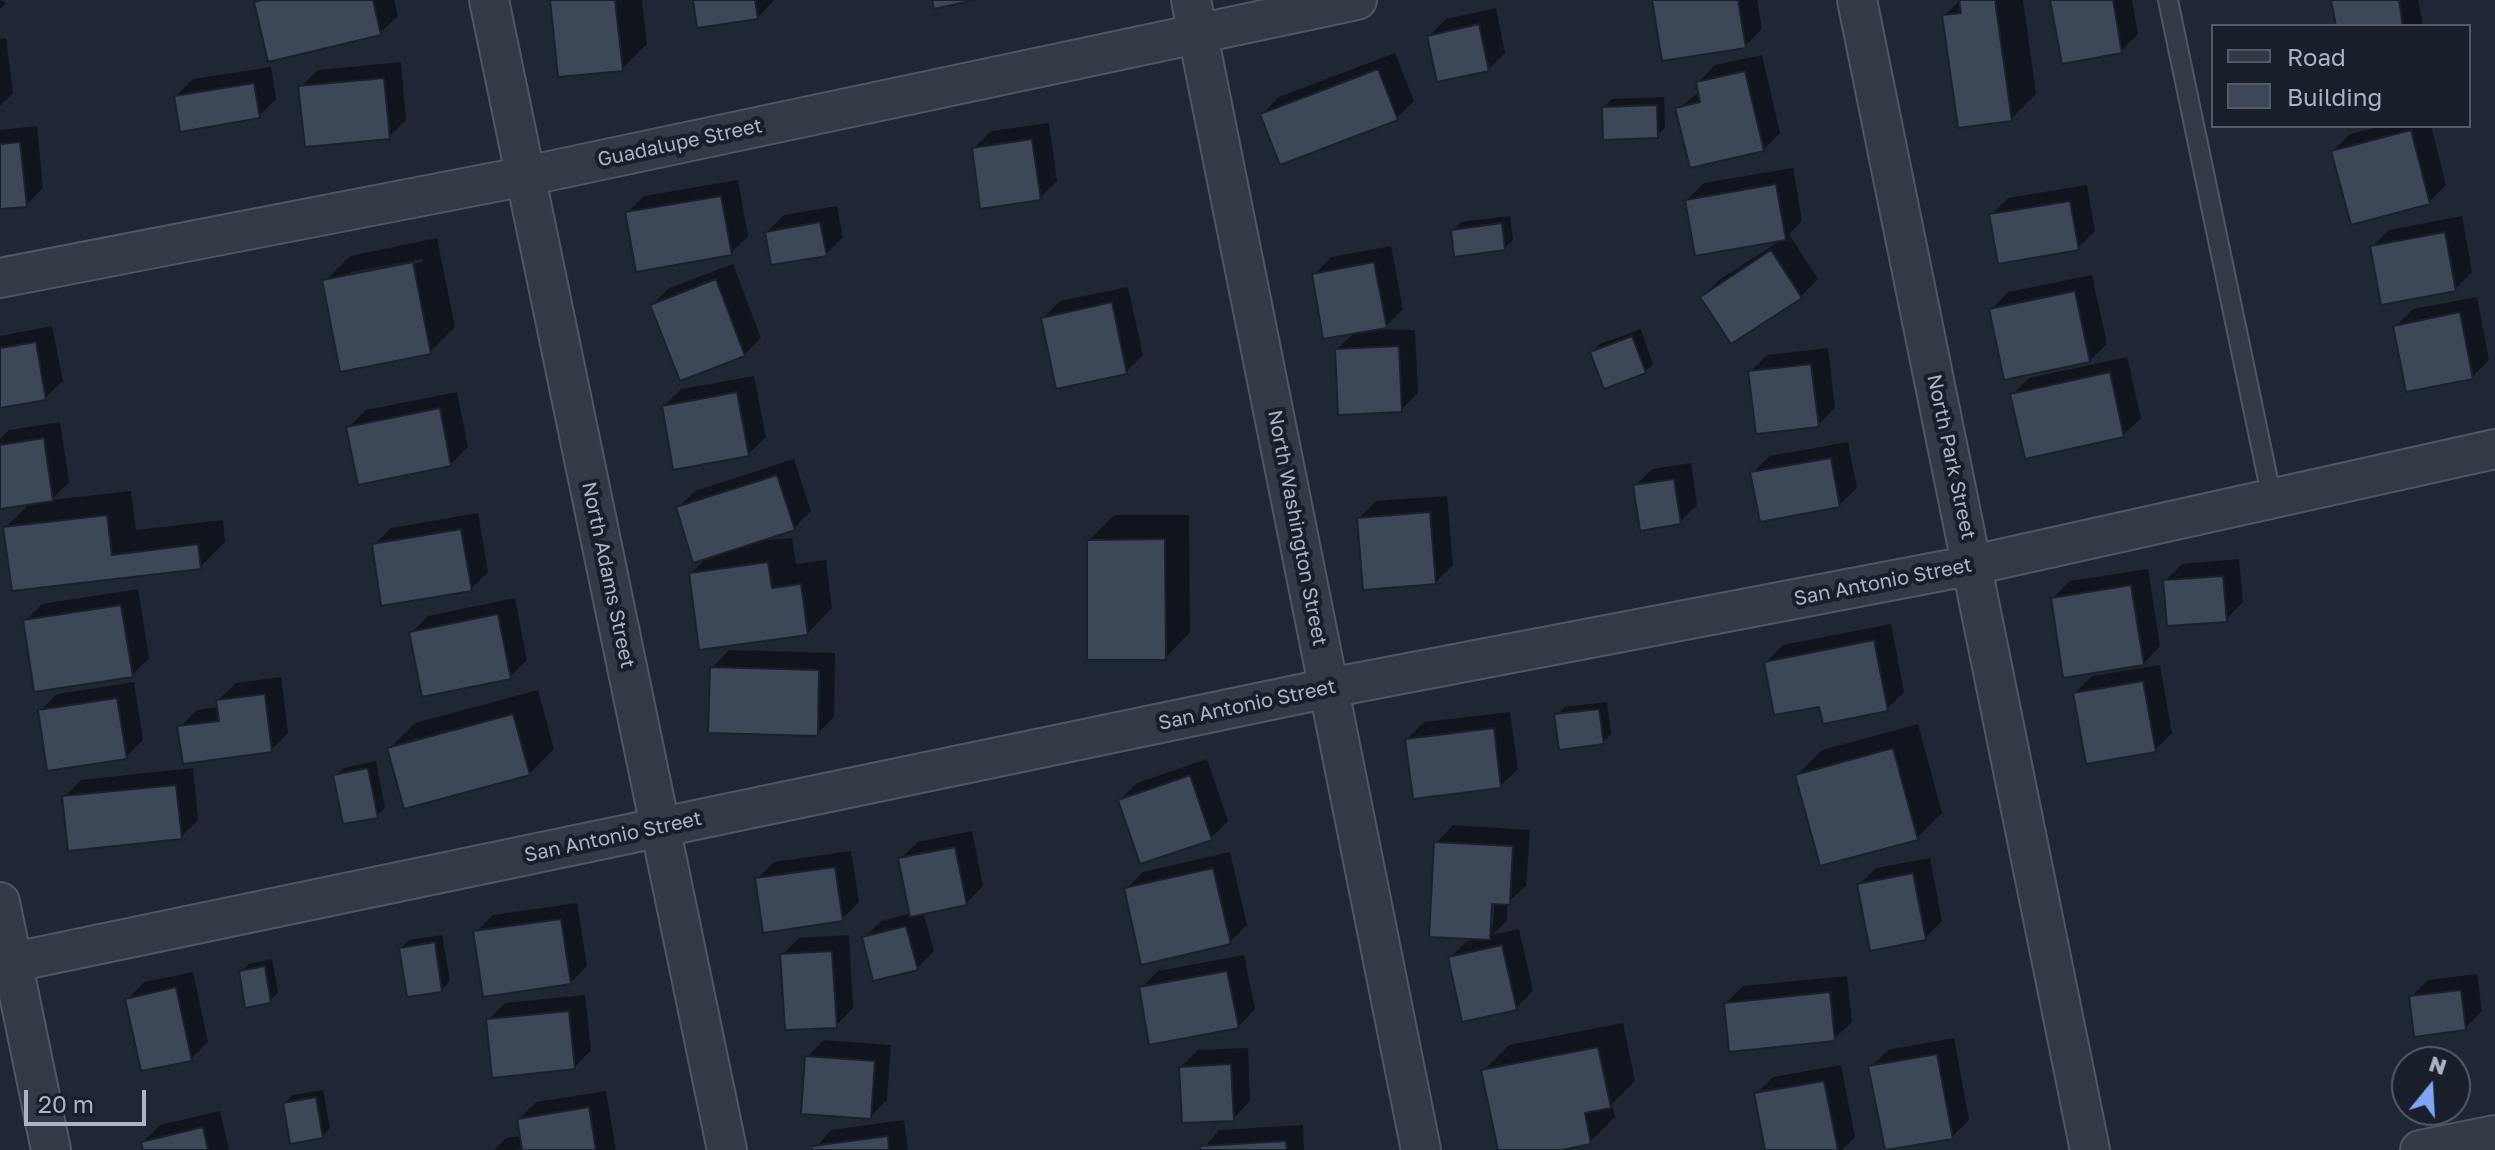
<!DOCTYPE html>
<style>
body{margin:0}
#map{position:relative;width:2495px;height:1150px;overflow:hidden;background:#1f2735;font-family:"Golos Text",sans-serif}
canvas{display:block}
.legend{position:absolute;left:2211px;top:24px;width:260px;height:104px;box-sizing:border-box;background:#181e2a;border:2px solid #545a67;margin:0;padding:10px 14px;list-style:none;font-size:24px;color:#adb3c3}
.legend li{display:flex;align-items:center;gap:16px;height:40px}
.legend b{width:40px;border:2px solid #545a67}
.north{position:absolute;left:2391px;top:1046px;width:80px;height:80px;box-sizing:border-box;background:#181e2a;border:2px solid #545a67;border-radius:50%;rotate:18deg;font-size:22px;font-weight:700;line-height:32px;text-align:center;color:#adb3c3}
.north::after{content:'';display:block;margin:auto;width:28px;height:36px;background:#80a5f4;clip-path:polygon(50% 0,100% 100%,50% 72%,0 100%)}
.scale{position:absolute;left:24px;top:1090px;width:122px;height:36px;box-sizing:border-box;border:4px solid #adb3c3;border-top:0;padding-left:10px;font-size:24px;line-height:28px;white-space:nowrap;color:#adb3c3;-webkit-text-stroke:6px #181e2a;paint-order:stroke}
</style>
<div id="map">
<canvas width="2495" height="1150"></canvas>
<ul class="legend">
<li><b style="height:10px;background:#333945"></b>Road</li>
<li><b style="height:22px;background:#3e4758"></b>Building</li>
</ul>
<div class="north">N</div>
<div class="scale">20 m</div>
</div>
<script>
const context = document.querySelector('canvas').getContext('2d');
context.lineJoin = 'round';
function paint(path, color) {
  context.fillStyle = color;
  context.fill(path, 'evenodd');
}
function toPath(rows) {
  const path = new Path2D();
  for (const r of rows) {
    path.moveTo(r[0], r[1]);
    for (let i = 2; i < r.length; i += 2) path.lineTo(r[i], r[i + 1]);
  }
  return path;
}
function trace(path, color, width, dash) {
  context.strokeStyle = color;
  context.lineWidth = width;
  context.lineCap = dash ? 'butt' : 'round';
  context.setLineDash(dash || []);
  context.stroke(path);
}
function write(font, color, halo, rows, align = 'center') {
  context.font = font + ' "Golos Text",sans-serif';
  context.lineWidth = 8;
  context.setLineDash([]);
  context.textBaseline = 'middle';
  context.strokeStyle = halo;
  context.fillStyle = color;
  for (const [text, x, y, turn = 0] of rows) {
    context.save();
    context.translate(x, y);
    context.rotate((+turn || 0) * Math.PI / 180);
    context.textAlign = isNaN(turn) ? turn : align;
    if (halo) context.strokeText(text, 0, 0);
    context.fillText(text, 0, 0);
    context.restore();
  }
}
const shadow = toPath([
 [0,0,6,3,0,9],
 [259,0,394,0,398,16,380,33,256,2],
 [552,0,642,0,647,44,622,69],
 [695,0,774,0,757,18],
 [1654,0,1757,0,1762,29,1745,46],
 [1960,0,2023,0,2036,94,2011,119,1944,16],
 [2052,0,2132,0,2138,34,2121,51],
 [2333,0,2418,0,2423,26,2338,26],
 [1496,8,1505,53,1488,70,1429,36,1446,19],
 [6,38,13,93,0,106,0,39],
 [1395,53,1414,101,1397,118,1262,114,1279,97],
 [1762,55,1780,133,1763,150,1678,109,1700,91,1698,82,1715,65],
 [401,62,406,120,389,137,300,87,318,70],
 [271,67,276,99,259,116,176,96,193,79],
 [1664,97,1665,127,1657,136,1604,107,1612,99],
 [1049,123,1057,181,1040,198,974,148,991,131],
 [37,126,43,188,26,205,0,207,0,130],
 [2382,126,2431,126,2446,185,2429,202,2333,151,2350,134],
 [1793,168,1802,221,1789,234,1818,279,1801,296,1731,341,1702,297,1719,280,1784,238,1687,200,1704,183],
 [738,180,748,236,731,253,627,213,644,196],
 [2087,185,2095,231,2078,248,1991,215,2008,198],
 [837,206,843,237,826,254,767,232,784,215],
 [1510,216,1513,240,1504,248,1453,230,1461,222],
 [2462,216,2472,272,2455,289,2372,247,2389,230],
 [437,238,455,327,430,352,325,281,350,256],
 [422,259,423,262,351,276,351,272],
 [1391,246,1403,309,1386,326,1368,329,1415,330,1418,393,1401,410,1337,349,1355,332,1314,275,1331,257],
 [733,264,761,338,744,355,652,305,669,288],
 [2092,275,2107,344,2089,361,1991,310,2008,292],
 [1128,287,1143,355,1126,372,1043,318,1060,301],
 [2477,297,2489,360,2472,377,2396,326,2413,309],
 [52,326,63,381,45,398,0,406,0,336],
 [1641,329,1653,364,1645,372,1592,353,1600,344],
 [1828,348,1835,408,1818,425,1750,372,1767,355],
 [2127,357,2141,418,2123,435,2012,395,2029,378],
 [754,376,766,437,748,454,664,406,681,389],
 [457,392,468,447,450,465,349,427,366,410],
 [60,422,69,482,51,500,131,491,136,530,223,520,225,542,200,567,13,589,5,528,31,502,0,499,0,439,9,430],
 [1848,442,1857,488,1839,505,1752,473,1770,456],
 [794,459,811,511,794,528,755,541,792,538,796,564,826,560,832,608,807,634,691,573,709,556,678,508,695,491],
 [1691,463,1697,505,1680,522,1635,486,1652,469],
 [1447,496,1453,565,1436,582,1359,518,1376,501],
 [478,513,488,572,471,589,374,545,391,528],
 [1114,515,1189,515,1190,632,1165,658,1089,540],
 [2239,559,2243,602,2226,620,2165,581,2182,564],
 [2148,569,2160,646,2143,664,2053,598,2070,581],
 [138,589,149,658,132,675,25,621,42,604],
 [515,598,527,660,510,677,411,633,428,616],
 [1891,624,1904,692,1887,709,1821,704,1766,662,1783,645],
 [729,650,835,653,834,717,817,734,712,668],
 [2160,665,2172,733,2155,750,2075,693,2092,676],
 [281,677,288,733,271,750,180,727,197,710,219,707,218,700,236,683],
 [134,682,143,740,126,757,40,711,57,694],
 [538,690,554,749,529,774,390,748,415,723],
 [1607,702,1611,734,1603,742,1557,715,1565,707],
 [1510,712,1518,769,1500,786,1407,739,1424,722],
 [1918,724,1942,813,1917,838,1797,775,1822,750],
 [1207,759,1228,821,1211,838,1120,800,1137,783],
 [376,761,385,808,377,816,336,776,344,768],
 [193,768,198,820,181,837,64,797,81,780],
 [1453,825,1530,830,1526,886,1507,903,1507,921,1492,935,1519,929,1533,991,1516,1008,1450,958,1467,941,1477,939,1436,843],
 [1491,894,1495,895,1493,923,1489,923],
 [972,831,983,886,966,904,923,912,934,951,917,968,864,938,881,921,911,913,900,859,918,842],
 [851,851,859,902,842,919,757,879,774,862],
 [1230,852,1247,925,1230,942,1126,889,1143,872],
 [1930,858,1942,921,1925,938,1859,885,1876,868],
 [577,903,587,966,570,983,476,932,493,915],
 [442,935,450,981,441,990,401,948,409,940],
 [849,935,853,1008,836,1026,782,955,799,938],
 [1244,955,1255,1009,1238,1027,1141,988,1158,971],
 [272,959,278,992,270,1001,241,972,249,964],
 [193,972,208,1042,191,1059,127,1000,144,982],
 [2477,974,2482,1011,2465,1028,2411,997,2428,980],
 [1847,976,1852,1022,1834,1039,1726,1003,1743,986],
 [585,995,591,1050,574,1068,488,1020,505,1003],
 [1623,1023,1635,1081,1612,1104,1615,1117,1590,1142,1552,1150,1500,1150,1484,1070,1509,1045],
 [1954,1038,1969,1120,1952,1137,1871,1067,1888,1050],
 [824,1040,891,1045,887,1100,870,1117,807,1057],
 [1248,1048,1250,1101,1233,1119,1181,1067,1198,1050],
 [1841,1065,1855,1137,1842,1150,1767,1150,1756,1094,1773,1077],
 [323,1090,330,1128,322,1137,285,1103,293,1095],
 [606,1091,616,1150,494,1150,506,1138,522,1136,519,1119,536,1102],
 [220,1111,229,1150,145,1150,143,1142,160,1125],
 [904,1120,908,1150,814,1150,831,1130],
 [1303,1125,1304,1150,1202,1150,1219,1130]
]);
const building = toPath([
 [262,0,373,0,381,35,268,62,254,2,262,0],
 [550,0,615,0,623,71,558,77,550,0],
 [693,0,755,0,758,19,697,28,693,0],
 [932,0,975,0,934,9,932,0],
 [1652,0,1738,0,1746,48,1662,61,1652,0],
 [1959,0,1995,0,2012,121,1958,128,1942,15,1961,13,1959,0],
 [2050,0,2113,0,2122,53,2062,64,2050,0],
 [2331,0,2399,0,2403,26,2336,26,2331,0],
 [1479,24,1489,71,1437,82,1427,36,1479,24],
 [1378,69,1398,120,1280,165,1260,114,1378,69],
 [1745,71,1764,151,1690,168,1675,108,1700,102,1696,82,1745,71],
 [384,78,390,139,305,147,298,86,384,78],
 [254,83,260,118,180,132,174,96,254,83],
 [1657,105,1658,138,1603,140,1602,107,1657,105],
 [2411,130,2430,204,2351,225,2331,151,2411,130],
 [1032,139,1041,200,980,209,972,148,1032,139],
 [20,142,27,207,0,209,0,144,20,142],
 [1776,184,1786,240,1695,256,1685,200,1776,184],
 [721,196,732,255,636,272,625,212,721,196],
 [2070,201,2079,250,1998,264,1989,214,2070,201],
 [820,222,827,256,771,265,765,232,820,222],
 [1502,223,1505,250,1454,257,1451,230,1502,223],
 [2445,232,2456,291,2381,305,2370,246,2445,232],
 [1771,250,1802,298,1731,344,1700,297,1771,250],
 [413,262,431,354,340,372,322,280,413,262],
 [1374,262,1387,328,1323,339,1312,274,1374,262],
 [716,279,745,356,680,381,650,305,716,279],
 [2075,291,2090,362,2004,380,1989,309,2075,291],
 [1112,302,1127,374,1056,389,1041,318,1112,302],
 [2460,312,2473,379,2406,392,2393,326,2460,312],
 [1632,336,1646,373,1604,389,1590,352,1632,336],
 [36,342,46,400,0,408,0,348,36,342],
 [1399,346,1402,412,1338,415,1335,349,1399,346],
 [1811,364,1819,427,1756,434,1748,371,1811,364],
 [2110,372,2124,437,2025,459,2010,394,2110,372],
 [737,392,749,456,673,470,662,406,737,392],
 [440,408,451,466,358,485,346,427,440,408],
 [44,438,53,501,0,509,0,445,44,438],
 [1831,458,1840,507,1760,522,1750,472,1831,458],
 [777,475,795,530,693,563,676,507,777,475],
 [1674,479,1681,524,1640,531,1633,485,1674,479],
 [1430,512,1436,584,1363,590,1357,518,1430,512],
 [107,515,112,555,198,544,201,569,12,591,3,527,107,515],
 [461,529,472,591,381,606,372,544,461,529],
 [1165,539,1166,660,1087,660,1087,540,1165,539],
 [768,562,772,588,801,584,808,635,699,650,689,573,768,562],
 [2223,576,2227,622,2167,626,2163,580,2223,576],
 [2131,585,2144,665,2063,678,2051,598,2131,585],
 [121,605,133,677,34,692,23,620,121,605],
 [498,614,511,679,422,697,409,632,498,614],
 [1874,640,1888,711,1823,724,1819,707,1774,715,1764,662,1874,640],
 [710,667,819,670,818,736,708,733,710,667],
 [2143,681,2156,752,2086,764,2073,693,2143,681],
 [265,694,272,752,183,764,177,726,219,721,216,700,265,694],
 [117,698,127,759,47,771,38,710,117,698],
 [1599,709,1604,744,1559,750,1554,714,1599,709],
 [513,714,530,775,404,809,387,748,513,714],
 [1494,728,1501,788,1413,799,1405,739,1494,728],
 [1893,748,1918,840,1820,866,1795,775,1893,748],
 [368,768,378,818,343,824,333,775,368,768],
 [1190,775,1212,840,1140,864,1118,800,1190,775],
 [176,785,182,839,68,851,62,796,176,785],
 [1434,842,1513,846,1510,905,1492,904,1490,940,1429,937,1434,842],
 [955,847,967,905,910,917,898,858,955,847],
 [835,867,843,921,763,933,755,878,835,867],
 [1213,868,1231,944,1141,965,1124,888,1213,868],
 [1913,873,1926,940,1870,951,1857,884,1913,873],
 [561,919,571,984,483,997,473,931,561,919],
 [906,926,918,970,873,981,862,937,906,926],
 [435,942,442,992,407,997,399,948,435,942],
 [1502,945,1517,1010,1462,1022,1448,957,1502,945],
 [832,951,837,1028,785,1030,780,954,832,951],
 [265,966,271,1003,245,1008,239,971,265,966],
 [1227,971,1239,1028,1149,1045,1139,987,1227,971],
 [176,987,192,1061,141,1071,125,999,176,987],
 [2461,990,2466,1030,2414,1037,2409,996,2461,990],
 [1830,992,1835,1041,1729,1052,1724,1003,1830,992],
 [569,1011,575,1069,492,1078,486,1019,569,1011],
 [1598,1047,1611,1108,1585,1113,1591,1144,1562,1150,1498,1150,1481,1070,1598,1047],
 [1937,1054,1953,1139,1885,1150,1868,1066,1937,1054],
 [805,1056,875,1061,871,1119,801,1114,805,1056],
 [1231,1064,1234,1121,1182,1123,1179,1067,1231,1064],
 [1824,1081,1838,1150,1765,1150,1754,1093,1824,1081],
 [316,1097,323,1138,290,1144,283,1103,316,1097],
 [589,1107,596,1150,517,1150,522,1149,517,1119,589,1107],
 [203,1127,208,1150,143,1150,141,1142,203,1127],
 [888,1136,889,1150,812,1150,812,1146,888,1136],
 [1286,1141,1287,1150,1200,1150,1200,1146,1286,1141]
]);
const service = toPath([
 [2168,0,2272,499]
]);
const minor = toPath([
 [489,0,727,1150],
 [1191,0,1421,1150],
 [1857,0,2090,1150],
 [0,278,526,176,1357,0],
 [0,902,51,1150],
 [0,965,1329,688,1973,565,2495,449],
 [2420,1150,2495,1135]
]);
const streetNames = [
 ["Guadalupe Street",680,143,-12],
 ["North Park Street",1951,457,78],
 ["North Washington Street",1297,528,79],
 ["North Adams Street",608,575,78],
 ["San Antonio Street",1883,582,-11],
 ["San Antonio Street",1247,705,-12],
 ["San Antonio Street",613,837,-12]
];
paint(shadow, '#0007');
paint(building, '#3e4758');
trace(building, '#1a202c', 2);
trace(service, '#505664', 22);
trace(minor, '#505664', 42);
trace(service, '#333945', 18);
trace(minor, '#333945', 38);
write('20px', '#adb3c3', '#181e2a', streetNames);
</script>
